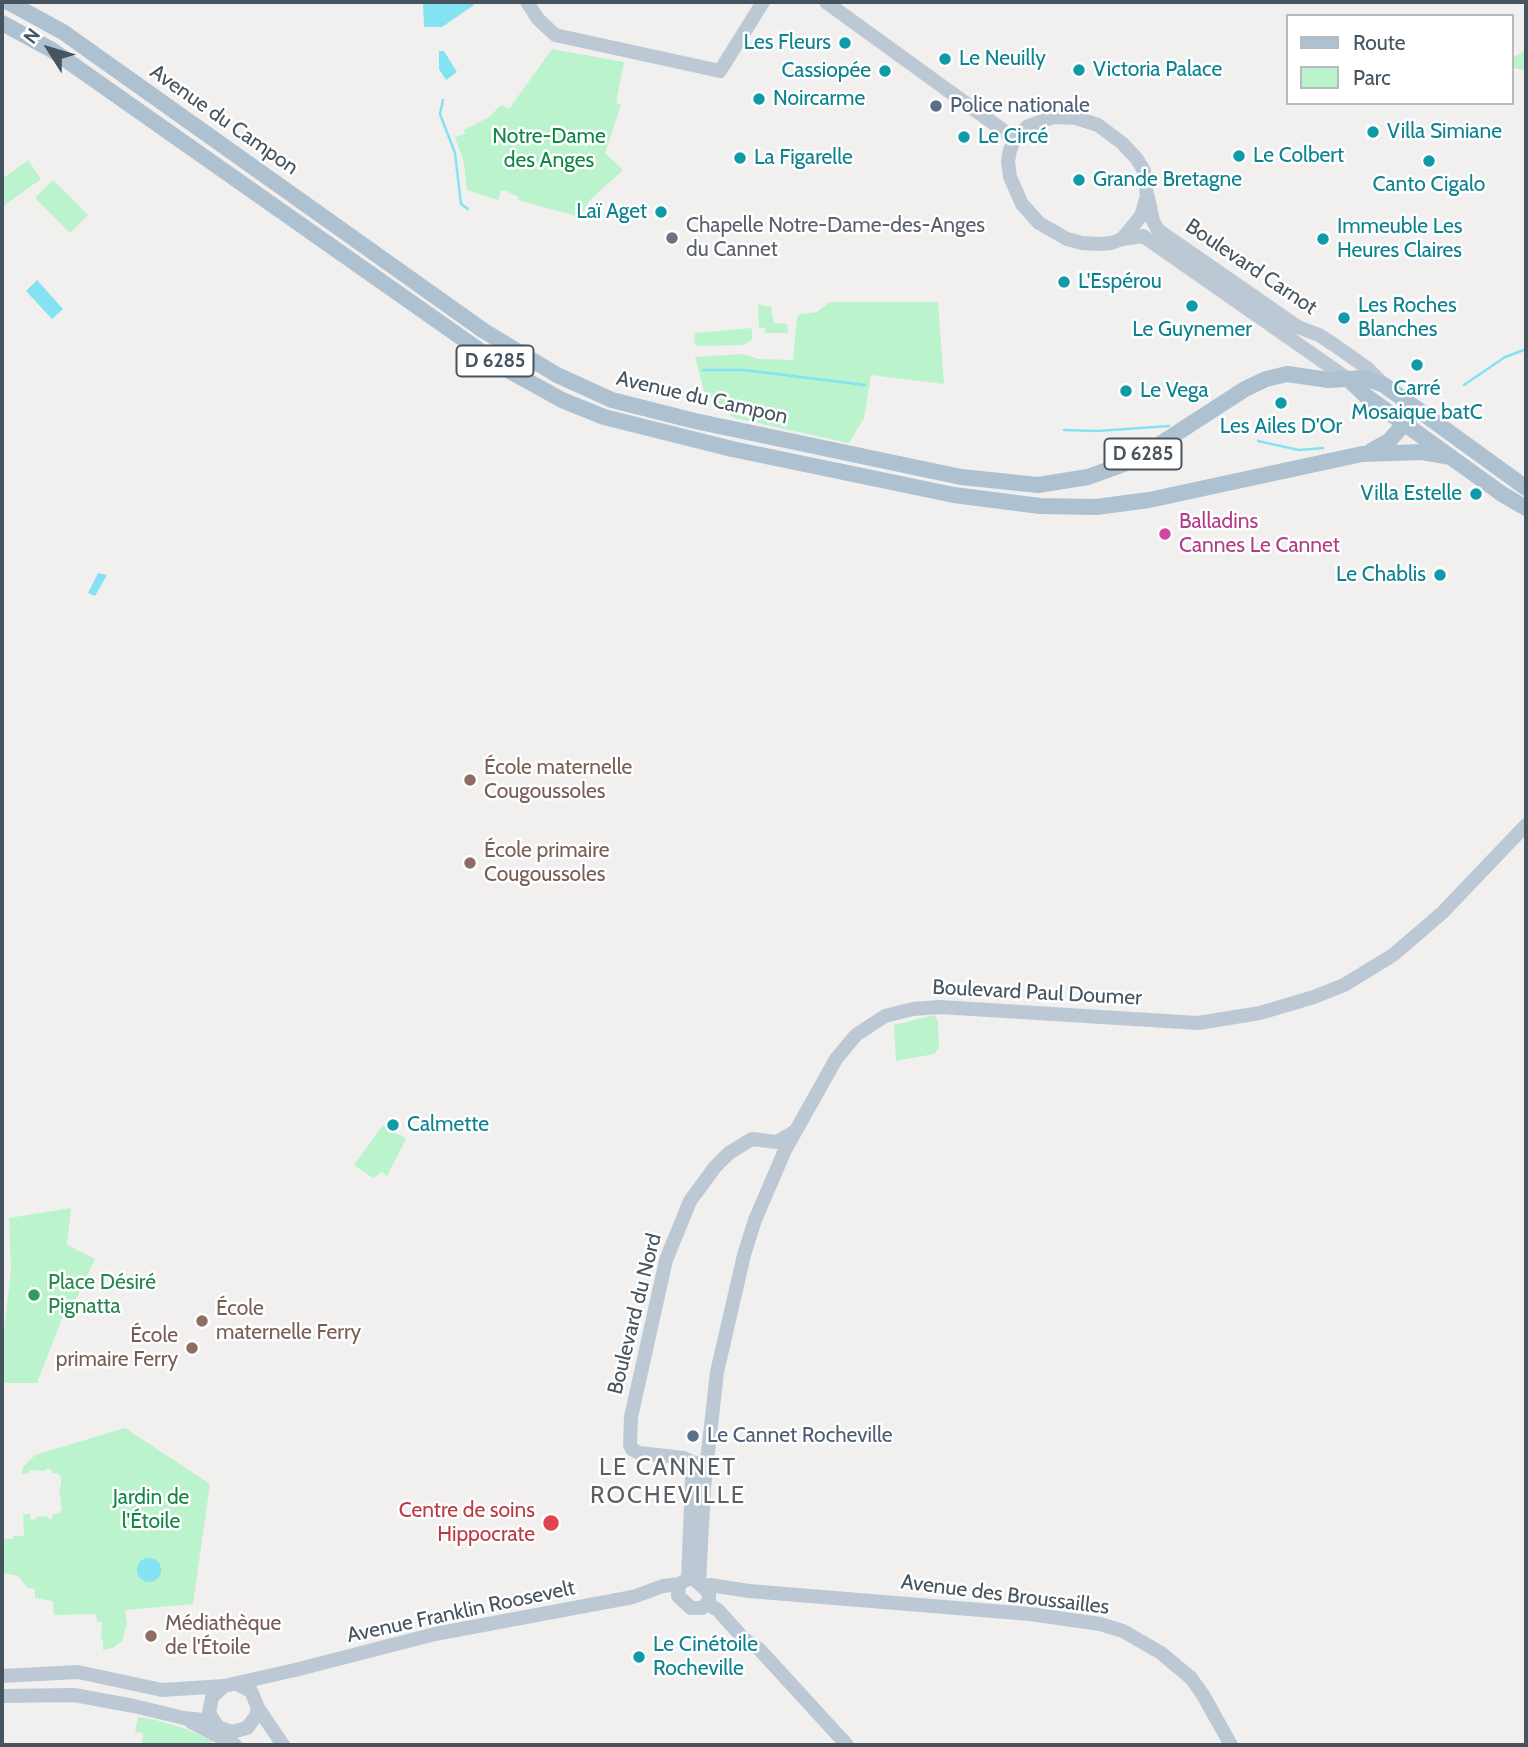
<!DOCTYPE html>
<meta charset="utf-8">
<style>
body{margin:0}
#map{position:relative;width:1528px;height:1747px;overflow:hidden;background:#f2efef;font-family:Cabin,sans-serif}
canvas{display:block}
.frame{position:absolute;inset:0;border:4px solid #46545f;pointer-events:none}
.legend{position:absolute;left:1286px;top:14px;width:228px;height:91px;box-sizing:border-box;background:#fff;border:2px solid #b5bbbf;margin:0;padding:9px 12px;list-style:none;font-size:21px;color:#46545f}
.legend li{display:flex;align-items:center;gap:14px;height:35px}
.legend b{width:35px;border:2px solid #b5bbbf}
.north{position:absolute;left:14px;top:14px;width:70px;height:70px;-webkit-text-stroke:5px #fff;paint-order:stroke;rotate:307deg;font-size:19px;font-weight:700;line-height:28px;text-align:center;color:#46545f}
.north::after{content:'';display:block;margin:auto;width:24px;height:32px;background:#46545f;clip-path:polygon(50% 0,100% 100%,50% 72%,0 100%)}
</style>
<div id="map">
<canvas width="1528" height="1747"></canvas>
<div class="frame"></div>
<ul class="legend">
<li><b style="height:9px;background:#adc1d0"></b>Route</li>
<li><b style="height:19px;background:#bbf3cd"></b>Parc</li>
</ul>
<div class="north">N</div>
</div>
<script>
const context = document.querySelector('canvas').getContext('2d');
context.lineJoin = 'round';
function paint(path, color) {
  context.fillStyle = color;
  context.fill(path, 'evenodd');
}
function toPath(rows) {
  const path = new Path2D();
  for (const r of rows) {
    if (r.length === 3) {
      path.moveTo(r[0] + r[2], r[1]);
      path.arc(r[0], r[1], r[2], 0, 2 * Math.PI);
      continue;
    }
    path.moveTo(r[0], r[1]);
    for (let i = 2; i < r.length; i += 2) path.lineTo(r[i], r[i + 1]);
  }
  return path;
}
function trace(path, color, width, dash) {
  context.strokeStyle = color;
  context.lineWidth = width;
  context.lineCap = dash ? 'butt' : 'round';
  context.setLineDash(dash || []);
  context.stroke(path);
}
function write(font, color, halo, rows, align = 'center') {
  context.font = font + ' Cabin,sans-serif';
  context.lineWidth = 5;
  context.setLineDash([]);
  context.textBaseline = 'middle';
  context.strokeStyle = halo;
  context.fillStyle = color;
  for (const [text, x, y, turn = 0] of rows) {
    context.save();
    context.translate(x, y);
    context.rotate((+turn || 0) * Math.PI / 180);
    context.textAlign = isNaN(turn) ? turn : align;
    if (halo) context.strokeText(text, 0, 0);
    context.fillText(text, 0, 0);
    context.restore();
  }
}
const green = toPath([
 [552,49,624,62,616,103,621,105,605,153,623,170,590,200,580,217,518,200,519,197,506,191,501,191,498,200,467,190,464,163,455,137,465,134,464,130,489,117,501,105,509,109],
 [1526,50,1526,70,1512,68,1512,58],
 [28,160,41,179,2,207,2,179],
 [53,180,88,215,70,233,35,198],
 [830,302,938,302,944,384,871,375,864,418,849,443,734,418,704,391,695,357,743,354,759,359,793,360,797,318,800,314,817,312],
 [758,304,771,307,774,323,787,324,788,333,765,333,765,328,759,328],
 [752,328,752,340,743,345,698,346,695,344,694,333],
 [934,1015,938,1021,939,1048,934,1054,896,1061,894,1025],
 [383,1125,406,1139,387,1176,382,1172,373,1178,354,1165],
 [71,1208,67,1245,95,1259,75,1302,66,1308,37,1383,2,1383,2,1348,11,1270,9,1218],
 [125,1428,210,1484,193,1604,125,1610,127,1623,122,1641,113,1648,103,1650,103,1640,101,1639,102,1622,97,1622,96,1614,54,1615,53,1601,35,1598,35,1589,28,1588,18,1576,3,1573,2,1536,4,1539,13,1539,13,1536,24,1536,23,1514,30,1514,31,1520,36,1519,36,1517,48,1516,48,1519,52,1519,53,1514,59,1513,62,1509,59,1487,61,1487,61,1478,58,1473,52,1473,51,1469,46,1469,45,1471,29,1470,29,1473,22,1474,23,1467,35,1455],
 [138,1717,156,1720,186,1729,212,1741,212,1745,142,1745,143,1733,135,1732]
]);
const water = toPath([
 [423,2,472,2,474,5,442,27,424,27],
 [439,51,444,51,457,72,446,80,439,69],
 [37,280,63,309,52,319,26,291],
 [98,573,107,575,95,596,88,593],
 [149,1570,12]
]);
const stream = toPath([
 [443,100,440,114,455,153,461,204,468,209],
 [703,370,744,370,865,385],
 [1464,385,1505,357,1524,350],
 [1064,430,1097,431,1169,426],
 [1258,441,1299,450,1323,448]
]);
const secondary = toPath([
 [527,2,538,19,555,35,720,71,763,2],
 [826,2,1015,139],
 [1054,117,1076,118,1098,125,1122,143,1137,159,1144,171,1147,196,1141,216,1122,239,1111,243,1099,244,1082,243,1067,239,1039,223,1022,204,1010,177,1008,161,1010,150,1015,139,1028,126,1054,117],
 [1148,197,1153,221,1158,230,1298,327,1319,335,1333,344,1367,368,1383,384],
 [1122,239,1143,236,1348,379],
 [678,1458,690,1470,692,1479,688,1579],
 [706,1461,697,1464,684,1458,639,1453,632,1449,630,1445,631,1417,666,1260,690,1201,715,1167,729,1153,752,1139,777,1142,794,1132],
 [688,1579,694,1579,709,1593,709,1601,702,1608,691,1608,678,1596,679,1584,688,1579],
 [699,1583,704,1488,717,1372,744,1255,755,1220,785,1150,836,1059,856,1035,885,1016,913,1009,940,1007,1198,1023,1260,1013,1314,997,1344,985,1393,955,1442,913,1526,825],
 [703,1586,710,1585,749,1591,1030,1614,1100,1624,1123,1631,1161,1653,1191,1678,1203,1695,1231,1745],
 [707,1604,718,1610,743,1638,759,1649,847,1745],
 [2,1676,78,1672,162,1690,224,1686],
 [237,1684,251,1691,258,1708,256,1716,247,1728,232,1732,218,1727,209,1713,212,1697,224,1686,295,1670,435,1634,633,1597,663,1586,679,1584],
 [2,1696,74,1695,134,1706,184,1718,213,1721],
 [258,1708,283,1745],
 [191,1722,235,1745]
]);
const primary = toPath([
 [8,2,63,32,484,331,557,375,612,400,695,421,961,477,1038,485,1088,477,1124,464,1157,446,1245,389,1266,379,1287,374,1329,380,1365,378,1384,385,1526,488],
 [2,23,52,50,506,369,562,400,604,417,732,449,954,495,1040,506,1096,507,1149,500,1362,454,1422,452,1451,457],
 [1348,379,1366,396,1502,494,1526,508],
 [1371,451,1389,441,1411,416]
]);
const markers = [
 [845,43,7,"#0f9aa8"],
 [945,59,7,"#0f9aa8"],
 [1079,70,7,"#0f9aa8"],
 [885,71,7,"#0f9aa8"],
 [759,99,7,"#0f9aa8"],
 [936,106,7,"#5c6f8a"],
 [1373,132,7,"#0f9aa8"],
 [964,137,7,"#0f9aa8"],
 [1239,156,7,"#0f9aa8"],
 [740,158,7,"#0f9aa8"],
 [1429,161,7,"#0f9aa8"],
 [1079,180,7,"#0f9aa8"],
 [661,212,7,"#0f9aa8"],
 [672,238,7,"#6b7280"],
 [1323,239,7,"#0f9aa8"],
 [1064,282,7,"#0f9aa8"],
 [1192,306,7,"#0f9aa8"],
 [1344,318,7,"#0f9aa8"],
 [1417,365,7,"#0f9aa8"],
 [1126,391,7,"#0f9aa8"],
 [1281,403,7,"#0f9aa8"],
 [1476,494,7,"#0f9aa8"],
 [1165,534,7,"#d1479c"],
 [1440,575,7,"#0f9aa8"],
 [470,780,7,"#8d6e63"],
 [470,863,7,"#8d6e63"],
 [393,1125,7,"#0f9aa8"],
 [34,1295,7,"#2e9e5b"],
 [202,1321,7,"#8d6e63"],
 [192,1348,7,"#8d6e63"],
 [693,1436,7,"#5c6f8a"],
 [551,1523,9,"#e0444e"],
 [151,1636,7,"#8d6e63"],
 [639,1657,7,"#0f9aa8"]
];
const shields = [
 [495,361,77],
 [1143,454,77]
];
const shieldNames = [
 ["D 6285",495,361],
 ["D 6285",1143,454]
];
const cultureNames = [
 ["Les Fleurs",831,43,"right"],
 ["Le Neuilly",959,59],
 ["Victoria Palace",1093,70],
 ["Cassiopée",871,71,"right"],
 ["Noircarme",773,99],
 ["Villa Simiane",1387,132],
 ["Le Circé",978,137],
 ["Le Colbert",1253,156],
 ["La Figarelle",754,158],
 ["Grande Bretagne",1093,180],
 ["Canto Cigalo",1429,185,"center"],
 ["Laï Aget",647,212,"right"],
 ["Immeuble Les",1337,227],
 ["Heures Claires",1337,251],
 ["L'Espérou",1078,282],
 ["Les Roches",1358,306],
 ["Blanches",1358,330],
 ["Le Guynemer",1192,330,"center"],
 ["Carré",1417,389,"center"],
 ["Mosaique batC",1417,413,"center"],
 ["Le Vega",1140,391],
 ["Les Ailes D'Or",1281,427,"center"],
 ["Villa Estelle",1462,494,"right"],
 ["Le Chablis",1426,575,"right"],
 ["Calmette",407,1125],
 ["Le Cinétoile",653,1645],
 ["Rocheville",653,1669]
];
const serviceNames = [
 ["Police nationale",950,106],
 ["Le Cannet Rocheville",707,1436]
];
const streetNames = [
 ["Avenue du Campon",224,120,35],
 ["Boulevard Carnot",1251,267,34],
 ["Avenue du Campon",702,398,13],
 ["Boulevard Paul Doumer",1037,993,3],
 ["Boulevard du Nord",635,1314,-76],
 ["Avenue des Broussailles",1005,1595,7],
 ["Avenue Franklin Roosevelt",461,1612,-12]
];
const parkNames = [
 ["Notre-Dame",549,137],
 ["des Anges",549,161],
 ["Jardin de",151,1498],
 ["l'Étoile",151,1522]
];
const worshipNames = [
 ["Chapelle Notre-Dame-des-Anges",686,226],
 ["du Cannet",686,250]
];
const hotelNames = [
 ["Balladins",1179,522],
 ["Cannes Le Cannet",1179,546]
];
const educationNames = [
 ["École maternelle",484,768],
 ["Cougoussoles",484,792],
 ["École primaire",484,851],
 ["Cougoussoles",484,875],
 ["École",216,1309],
 ["maternelle Ferry",216,1333],
 ["École",178,1336,"right"],
 ["primaire Ferry",178,1360,"right"],
 ["Médiathèque",165,1624],
 ["de l'Étoile",165,1648]
];
const leisureNames = [
 ["Place Désiré",48,1283],
 ["Pignatta",48,1307]
];
const healthNames = [
 ["Centre de soins",535,1511],
 ["Hippocrate",535,1535]
];
const quarterNames = [
 ["LE CANNET",668,1468],
 ["ROCHEVILLE",668,1496]
];
paint(green, '#bbf3cd');
paint(water, '#84e3f3');
trace(stream, '#84e3f3', 2.5);
trace(secondary, '#bcc9d5', 14);
trace(primary, '#adc1d0', 16);
for (const [x, y, r, color] of markers) {
  const dot = new Path2D();
  dot.arc(x, y, r, 0, 2 * Math.PI);
  context.fillStyle = color;
  context.fill(dot);
  trace(dot, '#fff', 2.5);
}
for (const [x, y, w] of shields) {
  const box = new Path2D();
  box.roundRect(x - w / 2, y - 15.5, w, 31, 5);
  context.fillStyle = '#fff';
  context.fill(box);
  trace(box, '#46545f', 2);
}
write('bold 19px', '#46545f', null, shieldNames);
write('21px', '#0d838f', '#fff', cultureNames, 'left');
write('21px', '#4e5e75', '#fff', serviceNames, 'left');
write('21px', '#46545f', '#fff', streetNames);
write('21px', '#108744', '#fff', parkNames);
write('21px', '#5b616d', '#fff', worshipNames, 'left');
write('21px', '#b23c85', '#fff', hotelNames, 'left');
write('21px', '#785e54', '#fff', educationNames, 'left');
write('21px', '#27864d', '#fff', leisureNames, 'left');
write('21px', '#be3a42', '#fff', healthNames, 'right');
context.letterSpacing = '2px';
write('24px', '#5b6065', '#fff', quarterNames);
context.letterSpacing = '0px';
</script>
